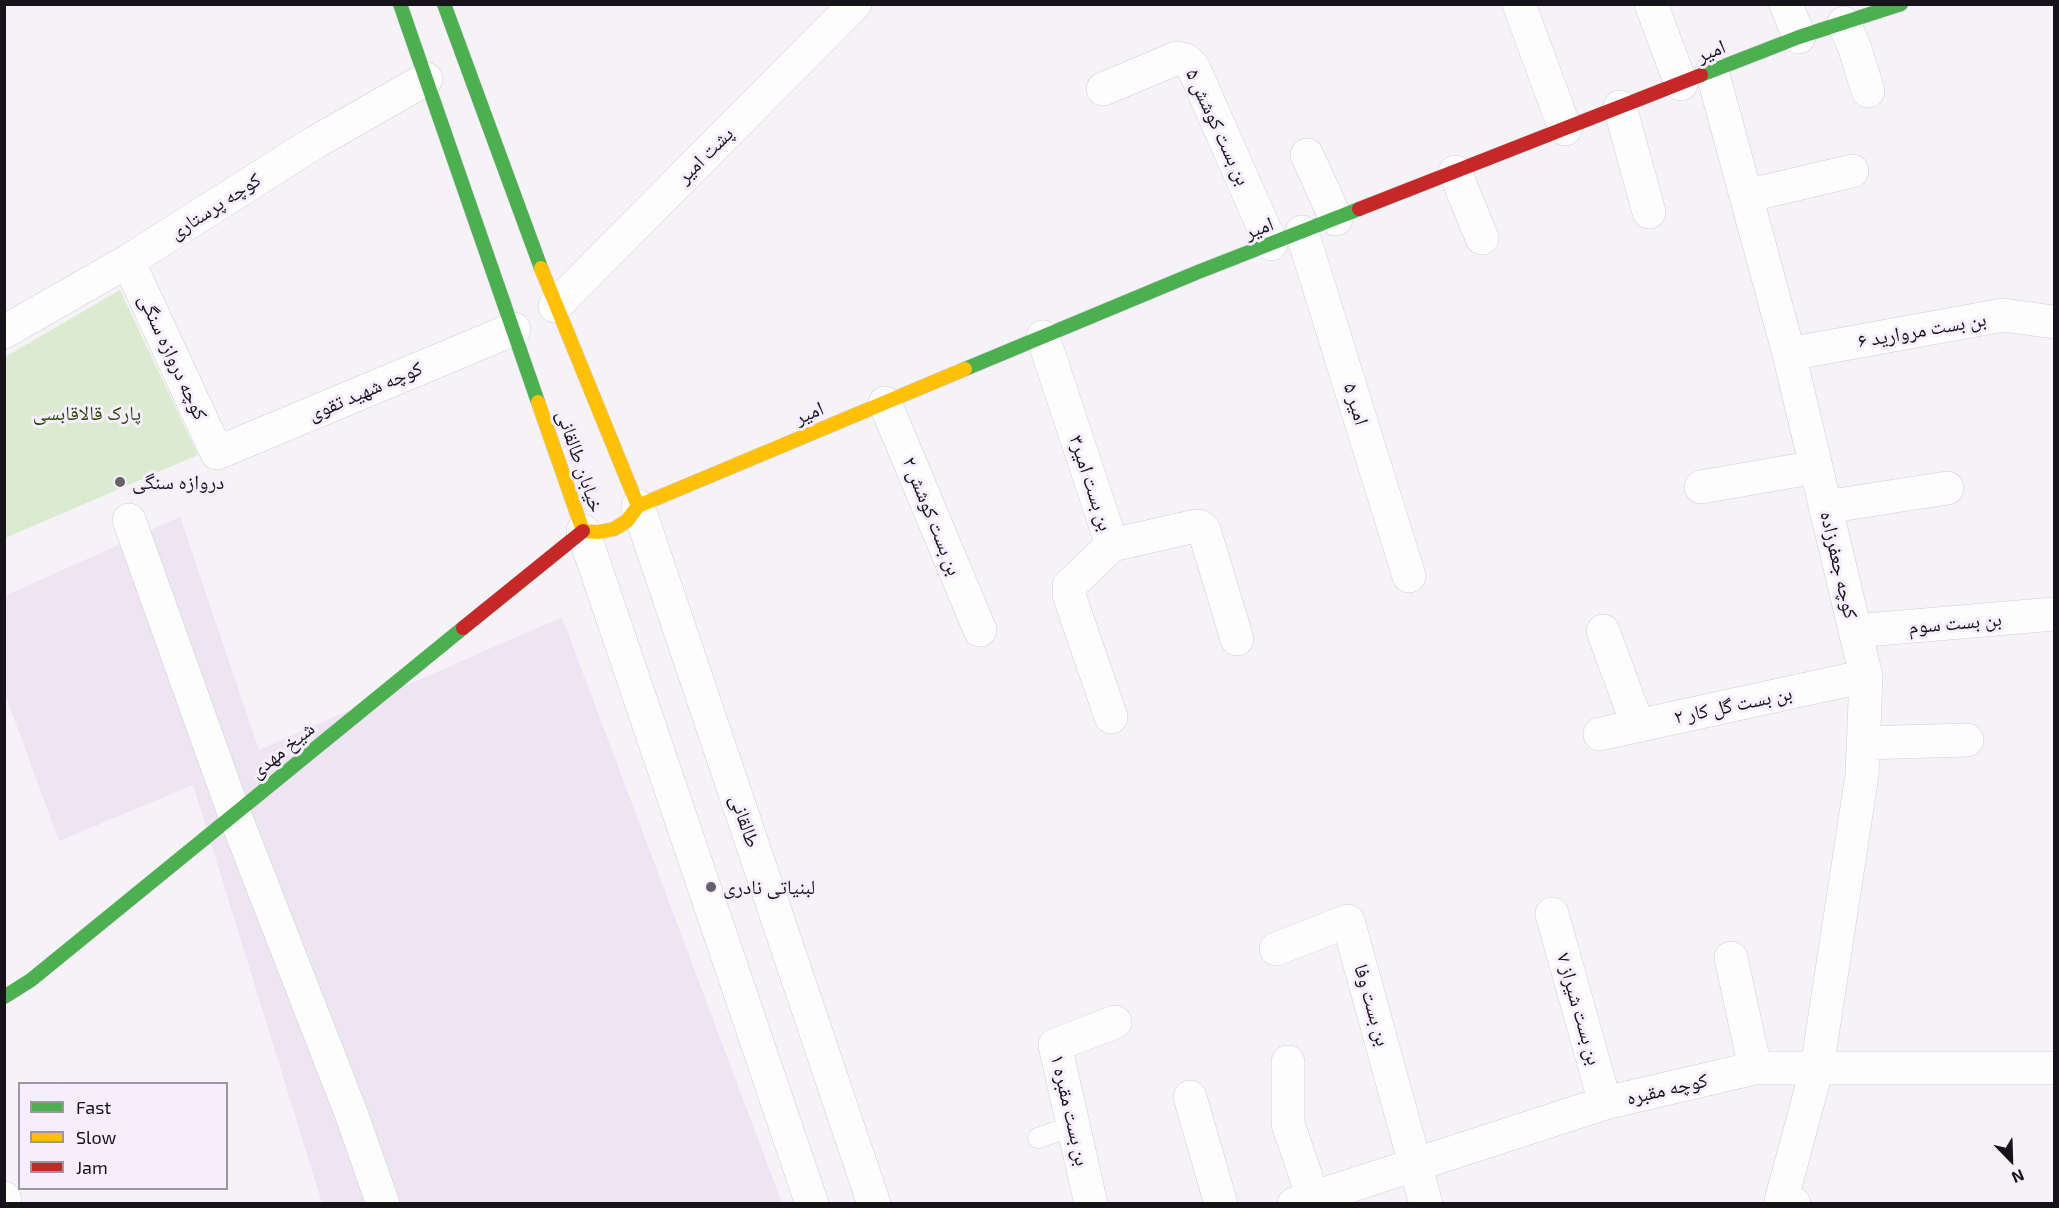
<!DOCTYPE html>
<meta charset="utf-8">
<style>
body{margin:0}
#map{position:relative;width:2059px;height:1208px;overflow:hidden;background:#f5f2f8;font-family:"Exo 2",sans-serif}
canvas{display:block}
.frame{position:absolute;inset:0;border:6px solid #17131b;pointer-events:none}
.legend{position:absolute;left:18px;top:1082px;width:210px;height:108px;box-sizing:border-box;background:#f6eefc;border:2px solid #9d96a2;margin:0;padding:8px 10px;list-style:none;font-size:18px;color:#17131b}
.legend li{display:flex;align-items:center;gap:12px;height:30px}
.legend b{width:30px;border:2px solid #9d96a2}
.north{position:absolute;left:1981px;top:1130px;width:60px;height:60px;-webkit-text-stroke:4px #f6eefc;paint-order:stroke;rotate:157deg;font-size:16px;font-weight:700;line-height:24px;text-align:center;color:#17131b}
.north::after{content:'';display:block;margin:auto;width:21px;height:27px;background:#17131b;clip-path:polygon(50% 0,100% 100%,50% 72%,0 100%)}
</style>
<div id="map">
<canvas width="2059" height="1208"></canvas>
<div class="frame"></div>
<ul class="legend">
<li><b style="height:8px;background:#4caf50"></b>Fast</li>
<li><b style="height:8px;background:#ffc107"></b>Slow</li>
<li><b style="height:8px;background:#c62828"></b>Jam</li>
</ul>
<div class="north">N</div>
</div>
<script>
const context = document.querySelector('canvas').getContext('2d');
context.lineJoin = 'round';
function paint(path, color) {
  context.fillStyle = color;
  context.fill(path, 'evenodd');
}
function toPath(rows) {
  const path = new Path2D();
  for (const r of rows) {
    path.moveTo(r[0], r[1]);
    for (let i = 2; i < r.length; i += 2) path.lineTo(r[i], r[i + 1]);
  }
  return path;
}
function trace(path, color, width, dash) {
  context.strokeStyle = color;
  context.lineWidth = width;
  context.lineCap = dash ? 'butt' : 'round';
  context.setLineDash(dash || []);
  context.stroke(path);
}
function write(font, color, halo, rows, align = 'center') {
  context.font = font + ' "Exo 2","Noto Naskh Arabic",sans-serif';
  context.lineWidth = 6;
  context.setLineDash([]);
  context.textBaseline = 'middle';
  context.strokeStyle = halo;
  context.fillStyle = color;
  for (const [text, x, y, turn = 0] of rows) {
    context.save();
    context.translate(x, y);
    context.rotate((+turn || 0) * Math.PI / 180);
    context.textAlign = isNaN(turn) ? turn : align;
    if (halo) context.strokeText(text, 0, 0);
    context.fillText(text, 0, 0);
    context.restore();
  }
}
const commercial = toPath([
 [180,517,259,750,562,617,782,1203,322,1203,193,785,59,841,5,694,5,596]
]);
const green = toPath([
 [120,290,198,455,5,538,4,494,6,484,4,479,5,357]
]);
const lane = toPath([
 [1038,1138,1073,1126]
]);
const street = toPath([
 [1519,4,1565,129],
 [1651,4,1681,84],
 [1786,4,1799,37],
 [1844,23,1855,49,1868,91],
 [1712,71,1789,354,1866,676,1862,775,1817,1068,1781,1201,1794,1204],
 [1103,89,1177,58,1186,60,1193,67,1271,244],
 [1620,107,1649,212],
 [1307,155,1336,219],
 [1455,172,1482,238],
 [1746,196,1852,171],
 [1302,232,1409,576],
 [128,261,217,453,514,329],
 [555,306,855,4],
 [4,332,128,261,314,143,426,79],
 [1043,337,1112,545,1069,586,1069,595,1111,717],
 [1789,354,2003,315,2054,322],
 [885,403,980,630],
 [1701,487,1816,467],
 [638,506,874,1204],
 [1825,507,1947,488],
 [129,520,234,813,351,1113,383,1204],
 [583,531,812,1204],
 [1112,545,1191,527,1199,526,1204,530,1237,639],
 [1603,631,1638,726],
 [1855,631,2054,614],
 [1600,734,1866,676],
 [1863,743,1967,740],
 [1552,914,1605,1103],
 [1276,949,1348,921,1426,1204],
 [1731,958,1755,1068],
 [1288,1062,1288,1124,1313,1197],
 [1190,1097,1221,1204],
 [4,1198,5,1204],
 [1091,1204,1055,1045,1115,1022],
 [1294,1204,1605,1103,1755,1068,2054,1068]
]);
const fast = toPath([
 [400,4,538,402],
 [444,4,541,268],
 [1701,75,1799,37,1901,4],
 [965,369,1198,272,1359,209],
 [4,997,31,980,463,628]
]);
const slow = toPath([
 [541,268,638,506],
 [538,402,583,531],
 [583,531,599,532,614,529,627,521,638,506,965,369]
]);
const jam = toPath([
 [1359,209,1701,75],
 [463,628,583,531]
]);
const markers = [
 [120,482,6,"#656168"],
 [711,887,6,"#656168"]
];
const streetNames = [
 ["امیر",1711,51,-22],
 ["بن بست کوشش ۵",1218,127,65],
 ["پشت امیر",705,155,-45],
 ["کوچه پرستاری",215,206,-33],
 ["امیر",1259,228,-21],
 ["بن بست مروارید ۶",1922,330,-10],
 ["کوچه دروازه سنگی",173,357,65],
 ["کوچه شهید تقوی",365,391,-23],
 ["امیر ۵",1356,404,73],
 ["امیر",809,413,-23],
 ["خیابان طالقانی",580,461,71],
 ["بن بست امیر۳",1091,483,72],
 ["بن بست کوشش ۲",932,516,68],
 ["کوچه جعفرزاده",1839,565,77],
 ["بن بست سوم",1955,623,-5],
 ["بن بست گل کار ۲",1733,705,-12],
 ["شیخ مهدی",282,750,-39],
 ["طالقانی",745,821,71],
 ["بن بست وفا",1372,1005,74],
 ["بن بست شیراز ۷",1579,1009,74],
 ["کوچه مقبره",1667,1089,-13],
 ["بن بست مقبره ۱",1070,1110,77]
];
const parkNames = [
 ["پارک قالاقابسی",87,413]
];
const poiNames = [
 ["دروازه سنگی",132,482],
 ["لبنیاتی نادری",723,887]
];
paint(commercial, '#eee5f2');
paint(green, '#dbebd0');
trace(lane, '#d1cdd4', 21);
trace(street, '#d1cdd4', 34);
trace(fast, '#d1cdd4', 15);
trace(slow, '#d1cdd4', 15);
trace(jam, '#d1cdd4', 15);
trace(lane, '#fefdfe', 20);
trace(street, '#fefdfe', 33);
trace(fast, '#4caf50', 14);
trace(slow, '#ffc107', 14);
trace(jam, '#c62828', 14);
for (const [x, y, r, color] of markers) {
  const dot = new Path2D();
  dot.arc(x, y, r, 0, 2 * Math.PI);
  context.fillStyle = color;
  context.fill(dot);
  trace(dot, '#f6eefc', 2);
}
write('20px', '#17131b', '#f6eefc', streetNames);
write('20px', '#254700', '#f6eefc', parkNames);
write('20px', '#17131b', '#f6eefc', poiNames, 'left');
</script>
